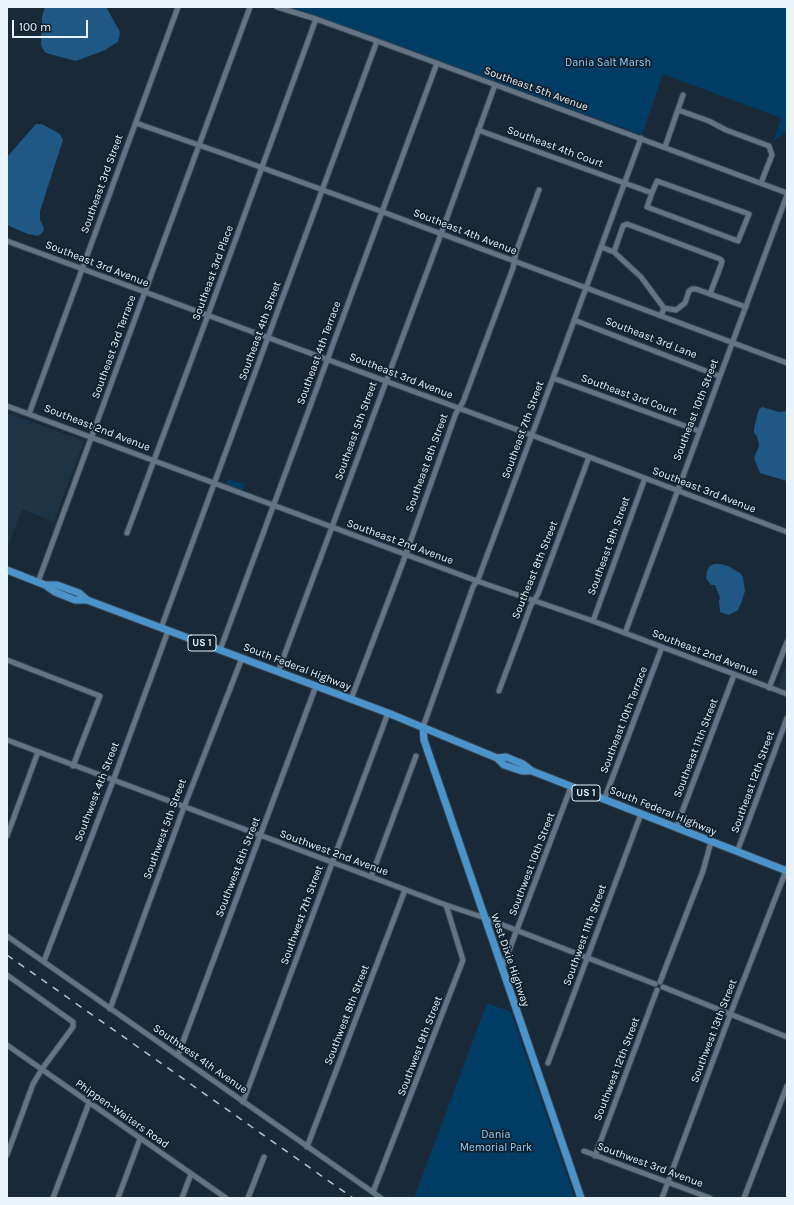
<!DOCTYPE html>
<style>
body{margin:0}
#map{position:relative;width:794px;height:1205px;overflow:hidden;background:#192938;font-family:Karla,sans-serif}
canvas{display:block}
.frame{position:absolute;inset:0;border:8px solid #e8f3fc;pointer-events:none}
.scale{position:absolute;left:12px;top:20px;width:76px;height:18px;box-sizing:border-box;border:2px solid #e8f3fc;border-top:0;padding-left:5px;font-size:12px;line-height:14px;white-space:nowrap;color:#e8f3fc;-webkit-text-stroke:3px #10202d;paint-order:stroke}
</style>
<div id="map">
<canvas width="794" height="1205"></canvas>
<div class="frame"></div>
<div class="scale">100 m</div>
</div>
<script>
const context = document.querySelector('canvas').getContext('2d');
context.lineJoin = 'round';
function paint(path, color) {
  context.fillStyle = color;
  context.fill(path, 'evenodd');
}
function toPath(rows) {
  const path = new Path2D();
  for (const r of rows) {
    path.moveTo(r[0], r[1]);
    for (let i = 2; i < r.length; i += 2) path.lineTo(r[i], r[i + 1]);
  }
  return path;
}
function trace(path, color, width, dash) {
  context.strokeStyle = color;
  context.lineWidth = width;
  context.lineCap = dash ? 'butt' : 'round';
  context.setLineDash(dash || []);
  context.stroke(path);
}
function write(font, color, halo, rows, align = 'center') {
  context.font = font + ' Karla,sans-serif';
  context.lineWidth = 3.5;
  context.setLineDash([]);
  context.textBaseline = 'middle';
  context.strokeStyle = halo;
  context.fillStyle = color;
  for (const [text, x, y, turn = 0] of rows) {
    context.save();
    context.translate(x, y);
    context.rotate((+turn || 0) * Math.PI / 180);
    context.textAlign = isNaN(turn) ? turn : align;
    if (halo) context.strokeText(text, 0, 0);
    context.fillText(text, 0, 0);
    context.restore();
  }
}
const built = toPath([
 [7,413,84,441,54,522,22,509,7,549],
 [787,663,787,690,778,686]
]);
const green = toPath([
 [289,7,787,7,787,132,774,140,781,118,663,74,642,135,317,16],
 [228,479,245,484,242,491,225,486],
 [487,1003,511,1012,575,1198,414,1198]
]);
const water = toPath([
 [45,7,106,7,119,30,120,34,118,42,105,50,76,61,46,53,44,51,41,45,42,16],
 [36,124,42,124,49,128,60,134,63,140,40,211,40,220,44,228,43,232,38,236,28,234,7,225,7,157],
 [762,407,779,412,787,411,787,481,760,473,754,458,759,446,757,436,754,433,754,428,759,409],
 [714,564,720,564,728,566,740,573,743,577,745,591,742,601,738,610,729,615,720,612,719,600,720,598,715,585,711,585,706,578,707,571,710,566]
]);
const minor = toPath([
 [277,7,316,19,377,41,787,193],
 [678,110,709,121,726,130,769,146,772,155,761,183],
 [136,123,230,156,383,212,787,363],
 [478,130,652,193,657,181,749,214,738,241,647,207,652,193],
 [665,147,683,95],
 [7,241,526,433,787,532],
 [601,247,614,252,641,277,664,308],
 [614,252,623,226,627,224,720,259,722,261,721,265,710,294],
 [661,316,664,308,676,310,685,303,689,291,692,289,696,289,746,307],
 [574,320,719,376],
 [553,378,699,431],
 [7,406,477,581,593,621,787,694],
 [29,414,178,7],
 [127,533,208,315,316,19],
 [38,582,250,7],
 [593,621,645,478],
 [161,628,377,41],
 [625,633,787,195],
 [220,650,437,63],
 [7,660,100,696,73,766],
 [278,672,441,234,495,85],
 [769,688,787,642],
 [499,691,531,605,538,594,589,457],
 [351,699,403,562,456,413,463,402,513,268,516,252,539,190],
 [423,727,473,587,479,577,553,378,641,138],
 [7,740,446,905,485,918,655,984],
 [604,800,662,647],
 [676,828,734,675],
 [7,836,38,752],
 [737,852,787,718],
 [371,877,416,756],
 [7,936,381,1198],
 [44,961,113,781,168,631],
 [502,969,571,787],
 [7,975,73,1022,73,1027,42,1069,33,1084,7,1155],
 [660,982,703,871,711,842],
 [663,987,787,1037],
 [110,1009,184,807,242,658],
 [7,1045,226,1198],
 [178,1055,316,686],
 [548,1063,641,814],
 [243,1102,388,713],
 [307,1147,405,890],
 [584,1151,710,1198],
 [595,1156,657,990],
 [373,1192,463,960,446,905],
 [53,1198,89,1103],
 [118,1198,140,1139],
 [182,1198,191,1174],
 [248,1198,264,1157],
 [662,1198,730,1015,787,868],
 [744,1198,787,1086]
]);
const major = toPath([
 [7,570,45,585,55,592,75,600,87,600,388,713,497,758,506,757,523,764,532,771,787,871],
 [46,585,57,585,79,593,87,600],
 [423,727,424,740,581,1198],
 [497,758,504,765,522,771,532,771]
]);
const rail = toPath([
 [7,955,353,1198]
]);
const shields = [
 [202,643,28],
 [586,793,28]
];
const shieldNames = [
 ["US 1",202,643],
 ["US 1",586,793]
];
const parkNames = [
 ["Dania Salt Marsh",608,63],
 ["Dania",496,1135],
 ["Memorial Park",496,1148]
];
const streetNames = [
 ["Southeast 5th Avenue",536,89,20],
 ["Southeast 4th Court",555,147,20],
 ["Southeast 3rd Street",102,184,-70],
 ["Southeast 4th Avenue",465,232,21],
 ["Southeast 3rd Avenue",97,264,21],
 ["Southeast 3rd Place",213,273,-70],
 ["Southeast 4th Street",260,331,-70],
 ["Southeast 3rd Lane",651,338,21],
 ["Southeast 3rd Terrace",114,347,-70],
 ["Southeast 4th Terrace",319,353,-70],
 ["Southeast 3rd Avenue",401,376,21],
 ["Southeast 3rd Court",629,395,20],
 ["Southeast 10th Street",696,410,-69],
 ["Southeast 2nd Avenue",97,428,21],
 ["Southeast 7th Street",523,430,-70],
 ["Southeast 5th Street",356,431,-70],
 ["Southeast 6th Street",427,463,-70],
 ["Southeast 3rd Avenue",704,490,21],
 ["Southeast 2nd Avenue",400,542,20],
 ["Southeast 9th Street",609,546,-70],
 ["Southeast 8th Street",535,570,-68],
 ["Southeast 2nd Avenue",705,653,21],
 ["South Federal Highway",297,667,21],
 ["Southeast 10th Terrace",624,720,-69],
 ["Southeast 11th Street",696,748,-69],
 ["Southeast 12th Street",753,782,-70],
 ["Southwest 4th Street",97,792,-69],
 ["South Federal Highway",663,811,22],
 ["Southwest 5th Street",165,829,-70],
 ["Southwest 2nd Avenue",334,853,20],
 ["Southwest 10th Street",532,864,-69],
 ["Southwest 6th Street",238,867,-69],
 ["Southwest 7th Street",302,915,-70],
 ["Southwest 11th Street",585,935,-70],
 ["West Dixie Highway",510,960,71],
 ["Southwest 8th Street",347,1015,-69],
 ["Southwest 13th Street",714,1031,-69],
 ["Southwest 9th Street",420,1046,-69],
 ["Southwest 4th Avenue",200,1059,35],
 ["Southwest 12th Street",617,1069,-69],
 ["Phippen-Waiters Road",122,1114,35],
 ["Southwest 3rd Avenue",650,1165,20]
];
paint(built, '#1e3446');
paint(green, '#003c63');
paint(water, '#1f5885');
trace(minor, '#36444f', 7);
trace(major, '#36444f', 9);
trace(minor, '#627485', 5);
trace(major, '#4b93cb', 7);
trace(rail, '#b9c5cf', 1.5, [7, 7]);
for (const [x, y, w] of shields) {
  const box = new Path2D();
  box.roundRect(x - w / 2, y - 8, w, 16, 3);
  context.fillStyle = '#10202d';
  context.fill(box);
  trace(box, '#e8f3fc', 1);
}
write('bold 10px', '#e8f3fc', null, shieldNames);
write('11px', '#97cdfd', '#10202d', parkNames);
write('11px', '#e8f3fc', '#10202d', streetNames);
</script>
